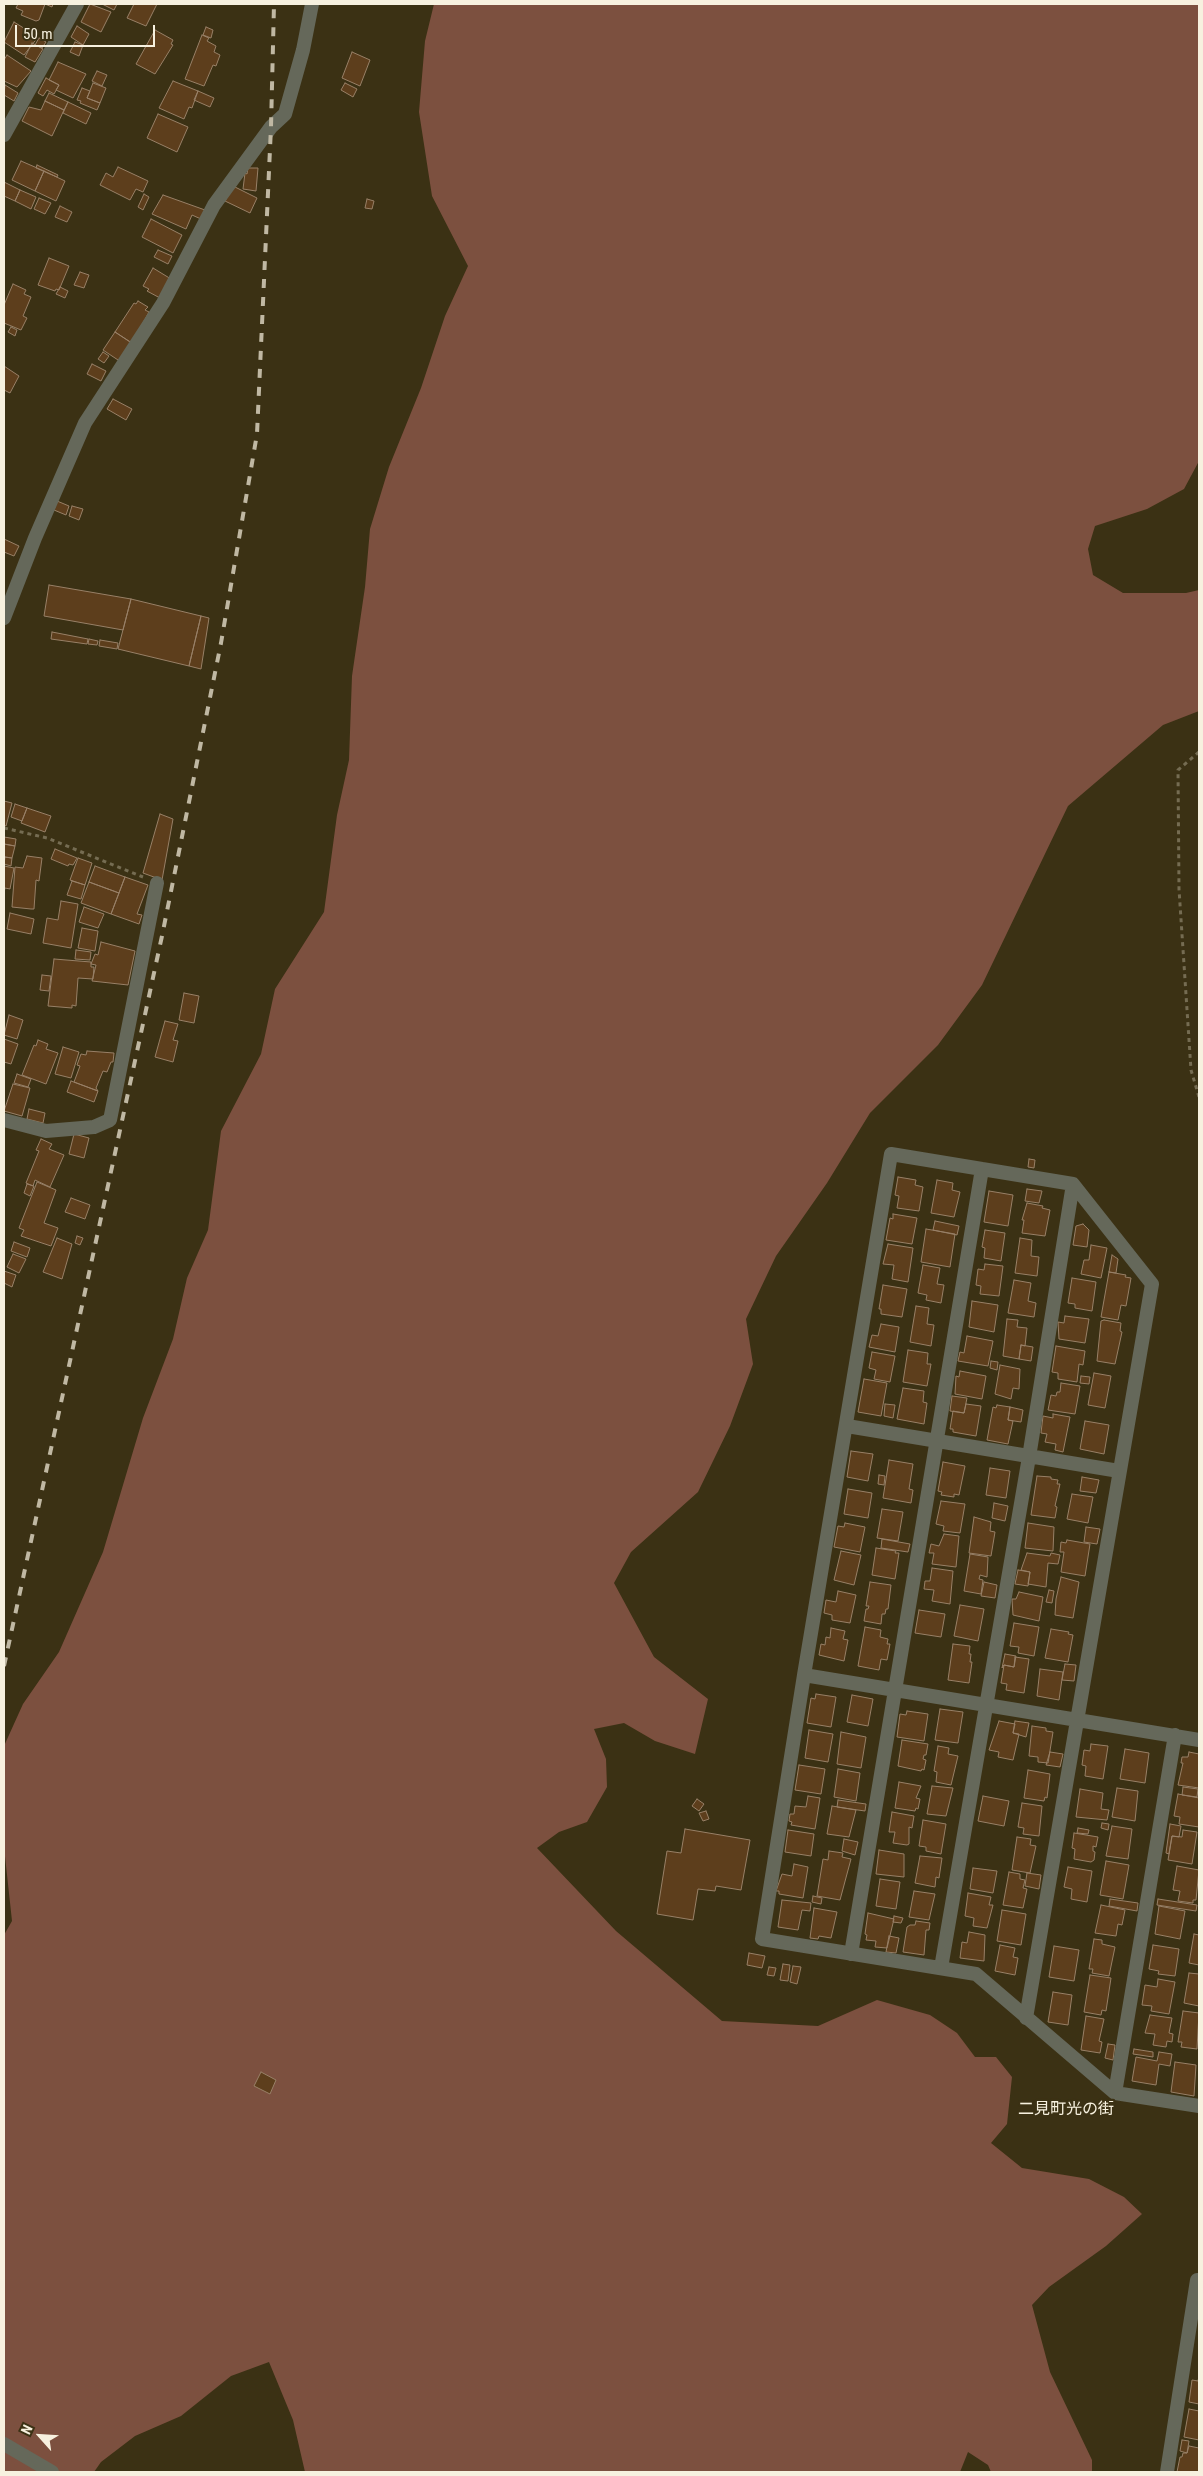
<!DOCTYPE html>
<meta charset="utf-8">
<style>
body{margin:0}
#map{position:relative;width:1203px;height:2476px;overflow:hidden;background:#3b3114;font-family:"Roboto Condensed",sans-serif}
canvas{display:block}
.frame{position:absolute;inset:0;border:5px solid #f7f1df;pointer-events:none}
.north{position:absolute;left:15px;top:2411px;width:50px;height:50px;-webkit-text-stroke:4px #3b3114;paint-order:stroke;rotate:296deg;font-size:14px;font-weight:700;line-height:20px;text-align:center;color:#f7f1df}
.north::after{content:'';display:block;margin:auto;width:18px;height:22px;background:#f7f1df;clip-path:polygon(50% 0,100% 100%,50% 72%,0 100%)}
.scale{position:absolute;left:15px;top:25px;width:140px;height:22px;box-sizing:border-box;border:2px solid #f7f1df;border-top:0;padding-left:6px;font-size:15px;line-height:18px;white-space:nowrap;color:#f7f1df;-webkit-text-stroke:4px #3b3114;paint-order:stroke}
</style>
<div id="map">
<canvas width="1203" height="2476"></canvas>
<div class="frame"></div>
<div class="north">N</div>
<div class="scale">50 m</div>
</div>
<script>
const context = document.querySelector('canvas').getContext('2d');
context.lineJoin = 'round';
function paint(path, color) {
  context.fillStyle = color;
  context.fill(path, 'evenodd');
}
function toPath(rows) {
  const path = new Path2D();
  for (const r of rows) {
    path.moveTo(r[0], r[1]);
    for (let i = 2; i < r.length; i += 2) path.lineTo(r[i], r[i + 1]);
  }
  return path;
}
function trace(path, color, width, dash) {
  context.strokeStyle = color;
  context.lineWidth = width;
  context.lineCap = dash ? 'butt' : 'round';
  context.setLineDash(dash || []);
  context.stroke(path);
}
function write(font, color, halo, rows, align = 'center') {
  context.font = font + ' "Roboto Condensed","Noto Sans JP",sans-serif';
  context.lineWidth = 4.5;
  context.setLineDash([]);
  context.textBaseline = 'middle';
  context.strokeStyle = halo;
  context.fillStyle = color;
  for (const [text, x, y, turn = 0] of rows) {
    context.save();
    context.translate(x, y);
    context.rotate((+turn || 0) * Math.PI / 180);
    context.textAlign = isNaN(turn) ? turn : align;
    if (halo) context.strokeText(text, 0, 0);
    context.fillText(text, 0, 0);
    context.restore();
  }
}
const forest = toPath([
 [434,4,1199,4,1199,461,1184,489,1147,509,1095,526,1088,549,1093,575,1123,593,1186,593,1199,590,1199,711,1163,725,1068,806,982,985,938,1045,870,1113,827,1183,776,1256,746,1319,753,1364,730,1426,698,1492,631,1552,614,1583,654,1657,708,1699,695,1754,655,1741,624,1723,594,1729,606,1759,607,1787,587,1822,559,1832,537,1848,616,1931,722,2021,818,2026,877,2000,930,2015,957,2033,975,2057,996,2057,1012,2077,1007,2124,991,2143,1022,2168,1089,2179,1124,2197,1142,2214,1106,2246,1049,2287,1032,2305,1050,2372,1092,2460,1092,2472,991,2472,988,2465,968,2452,960,2472,305,2472,293,2420,269,2362,231,2376,181,2416,135,2436,101,2462,94,2472,4,2472,4,1935,12,1921,4,1847,4,1746,23,1704,59,1652,103,1552,143,1418,173,1339,187,1278,208,1230,221,1131,261,1054,275,989,324,912,337,815,349,760,352,676,365,587,370,529,389,467,421,388,445,316,468,266,432,196,419,112,425,41]
]);
const building = toPath([
 [18,4,53,4,52,7,45,4,39,20,36,21,21,15,23,11,16,8,18,4],
 [90,4,111,12,101,32,81,22,90,4],
 [102,4,117,4,114,10,102,4],
 [134,4,157,4,146,26,127,18,134,4],
 [14,22,38,37,24,55,4,42,14,22],
 [77,26,89,34,83,45,71,37,77,26],
 [206,27,213,30,211,38,203,35,206,27],
 [155,30,173,40,171,44,173,45,155,74,136,64,155,30],
 [202,35,209,38,207,41,216,46,214,52,220,55,216,66,213,65,204,86,185,79,202,35],
 [39,38,46,42,42,48,35,45,39,38],
 [75,42,83,45,79,56,70,52,75,42],
 [32,43,43,49,35,62,25,57,32,43],
 [352,52,370,60,360,86,342,78,352,52],
 [7,55,31,71,17,87,4,81,4,60,7,55],
 [58,62,86,74,73,98,56,90,59,85,49,80,58,62],
 [97,71,107,75,102,86,92,81,97,71],
 [46,78,59,85,54,94,47,90,43,96,38,93,46,78],
 [173,81,198,91,192,108,189,107,184,119,159,108,173,81],
 [93,83,106,88,100,103,87,98,93,83],
 [345,83,357,89,353,97,341,90,345,83],
 [5,85,18,93,14,101,4,95,5,85],
 [82,88,90,91,87,98,100,103,97,110,80,103,81,101,77,100,82,88],
 [198,91,214,98,210,107,194,100,198,91],
 [49,93,68,102,64,110,45,101,49,93],
 [45,101,64,110,52,136,22,121,29,107,41,110,45,101],
 [68,102,91,113,86,124,63,113,68,102],
 [158,114,188,127,177,152,147,138,158,114],
 [21,161,44,171,35,191,12,180,21,161],
 [37,165,58,175,57,177,36,168,37,165],
 [118,167,148,181,143,192,136,189,130,200,100,185,106,173,113,177,118,167],
 [248,168,258,168,256,191,243,189,245,173,247,174,248,168],
 [44,171,65,181,56,201,35,191,44,171],
 [4,182,20,190,15,201,4,196,4,182],
 [233,186,257,198,250,213,225,201,233,186],
 [20,190,36,197,31,209,15,201,20,190],
 [144,194,149,197,143,210,138,207,144,194],
 [163,195,205,210,201,219,192,215,186,229,152,214,163,195],
 [39,198,51,203,45,214,34,209,39,198],
 [367,199,374,201,372,209,365,208,367,199],
 [60,206,72,212,67,222,55,217,60,206],
 [151,219,182,235,173,253,142,237,151,219],
 [158,250,172,256,168,264,154,257,158,250],
 [49,258,69,266,59,290,56,289,55,291,38,285,49,258],
 [153,268,171,279,160,298,147,291,149,289,143,286,153,268],
 [80,272,89,275,84,288,74,285,80,272],
 [13,284,26,290,24,294,31,297,23,316,27,318,21,330,4,323,4,305,13,284],
 [60,287,68,291,65,298,56,294,60,287],
 [138,301,148,307,145,310,149,312,132,343,115,332,134,303,136,304,138,301],
 [11,327,17,330,15,336,8,332,11,327],
 [115,332,133,344,121,362,103,350,115,332],
 [103,352,109,356,104,363,98,359,103,352],
 [92,364,106,371,101,381,87,374,92,364],
 [4,366,19,376,10,393,4,390,4,366],
 [113,399,132,409,126,420,107,409,113,399],
 [57,501,69,506,66,515,54,510,57,501],
 [72,506,83,509,79,520,69,516,72,506],
 [4,539,19,546,14,556,4,552,4,539],
 [49,585,131,599,123,630,44,616,49,585],
 [131,599,201,616,189,666,118,649,131,599],
 [201,616,209,618,201,669,189,666,201,616],
 [52,632,88,639,87,644,51,639,52,632],
 [89,639,98,641,97,645,88,644,89,639],
 [100,640,118,643,117,649,99,646,100,640],
 [4,801,12,803,6,826,4,825,4,801],
 [15,804,27,808,22,821,11,817,15,804],
 [27,808,51,816,45,832,21,823,27,808],
 [160,814,173,819,162,880,143,873,160,814],
 [4,837,16,839,15,846,4,844,4,837],
 [4,844,15,846,12,858,4,857,4,844],
 [55,849,77,858,73,865,69,864,68,866,51,859,55,849],
 [27,856,42,858,39,881,36,880,34,909,31,909,12,907,15,867,23,868,27,856],
 [5,857,12,858,11,866,4,864,5,857],
 [78,858,92,863,85,885,70,880,78,858],
 [4,866,14,868,10,889,5,888,4,893,4,866],
 [95,866,125,877,119,893,89,882,95,866],
 [125,877,148,885,137,914,142,915,139,924,111,914,125,877],
 [72,881,85,885,81,899,67,895,72,881],
 [89,882,119,893,111,914,81,903,89,882],
 [61,901,78,904,71,948,43,943,47,918,58,920,61,901],
 [84,907,104,914,98,928,79,922,84,907],
 [10,913,34,919,31,934,7,929,10,913],
 [82,928,98,931,95,951,78,948,82,928],
 [101,942,135,951,128,985,92,981,96,965,91,964,95,954,98,955,101,942],
 [76,950,91,952,90,960,75,959,76,950],
 [54,959,91,962,91,967,94,967,93,979,78,978,76,1006,72,1005,72,1008,48,1006,54,959],
 [42,975,51,976,49,991,40,990,42,975],
 [184,993,199,996,194,1023,179,1020,184,993],
 [9,1015,23,1020,17,1039,4,1035,9,1015],
 [165,1021,178,1024,173,1040,178,1041,173,1062,155,1057,165,1021],
 [4,1039,18,1044,11,1064,4,1062,4,1039],
 [38,1040,48,1044,46,1049,58,1053,46,1084,22,1075,34,1045,36,1046,38,1040],
 [63,1047,79,1052,71,1078,55,1074,63,1047],
 [87,1051,114,1053,113,1062,111,1062,107,1072,103,1071,96,1088,98,1091,74,1082,80,1066,77,1065,81,1054,86,1055,87,1051],
 [17,1074,31,1079,28,1087,14,1083,17,1074],
 [71,1081,98,1091,94,1102,67,1092,71,1081],
 [13,1084,30,1088,22,1116,4,1111,13,1084],
 [29,1109,45,1113,43,1123,27,1119,29,1109],
 [74,1134,89,1138,84,1158,69,1154,74,1134],
 [41,1139,52,1144,49,1149,64,1155,50,1187,35,1180,33,1186,26,1183,39,1151,36,1150,41,1139],
 [1029,1159,1035,1160,1034,1168,1028,1167,1029,1159],
 [898,1177,916,1180,915,1185,923,1187,919,1211,897,1208,899,1196,895,1195,898,1177],
 [937,1180,953,1183,952,1190,960,1192,954,1217,931,1213,937,1180],
 [37,1182,56,1190,44,1223,58,1228,51,1246,21,1236,24,1230,19,1228,37,1182],
 [27,1184,34,1186,30,1196,24,1193,27,1184],
 [1027,1189,1042,1191,1039,1203,1025,1201,1027,1189],
 [989,1191,1013,1195,1008,1226,984,1222,989,1191],
 [71,1198,90,1205,85,1219,65,1212,71,1198],
 [1027,1203,1043,1206,1042,1208,1050,1210,1045,1236,1022,1233,1024,1220,1022,1220,1027,1203],
 [893,1214,917,1218,912,1244,886,1240,890,1218,893,1219,893,1214],
 [935,1221,959,1226,957,1235,933,1230,935,1221],
 [1083,1224,1089,1230,1087,1247,1073,1245,1076,1226,1083,1224],
 [926,1229,955,1234,950,1267,921,1262,926,1229],
 [985,1230,1005,1233,1001,1261,984,1258,985,1248,982,1247,985,1230],
 [77,1236,83,1238,80,1245,75,1243,77,1236],
 [57,1238,72,1244,62,1279,43,1272,57,1238],
 [1020,1238,1032,1240,1031,1256,1039,1257,1037,1276,1015,1273,1020,1238],
 [14,1242,30,1248,27,1257,11,1251,14,1242],
 [888,1244,913,1248,908,1282,892,1279,894,1265,883,1264,888,1244],
 [1091,1245,1107,1248,1101,1278,1081,1274,1084,1260,1089,1260,1091,1245],
 [13,1254,26,1259,19,1273,7,1267,13,1254],
 [1112,1255,1118,1259,1116,1273,1109,1272,1112,1255],
 [985,1264,1003,1266,999,1296,980,1294,981,1286,976,1285,978,1269,984,1270,985,1264],
 [923,1265,940,1268,937,1284,944,1285,941,1303,926,1300,927,1295,918,1293,923,1265],
 [4,1271,16,1275,12,1287,4,1283,4,1271],
 [1109,1272,1126,1275,1125,1277,1131,1278,1126,1306,1121,1305,1118,1320,1101,1317,1109,1272],
 [1072,1278,1096,1282,1092,1311,1075,1308,1075,1304,1068,1303,1072,1278],
 [1014,1280,1031,1283,1028,1301,1036,1303,1034,1317,1008,1313,1014,1280],
 [883,1285,907,1289,902,1317,881,1314,881,1309,879,1309,883,1285],
 [972,1301,998,1305,994,1332,969,1327,972,1301],
 [916,1306,929,1308,927,1324,934,1325,931,1346,910,1342,916,1306],
 [1065,1316,1089,1319,1085,1343,1059,1339,1058,1322,1064,1323,1065,1316],
 [1007,1319,1018,1320,1017,1327,1027,1328,1025,1346,1021,1345,1019,1359,1003,1356,1007,1319],
 [1104,1320,1121,1323,1120,1331,1122,1332,1115,1364,1097,1361,1101,1321,1104,1320],
 [881,1324,899,1327,895,1352,869,1347,872,1335,878,1336,881,1324],
 [967,1336,993,1341,988,1366,958,1361,960,1352,964,1353,967,1336],
 [1021,1345,1033,1347,1031,1361,1019,1359,1021,1345],
 [1056,1346,1085,1351,1083,1365,1079,1364,1077,1382,1058,1379,1058,1373,1052,1372,1056,1346],
 [908,1350,928,1353,927,1364,931,1364,927,1386,903,1382,908,1350],
 [872,1352,895,1356,890,1382,874,1379,876,1370,869,1368,872,1352],
 [991,1361,998,1362,997,1370,990,1368,991,1361],
 [1000,1365,1020,1369,1019,1389,1013,1388,1011,1399,995,1394,1000,1365],
 [960,1371,986,1376,982,1399,955,1394,956,1376,959,1377,960,1371],
 [1094,1373,1111,1376,1105,1408,1088,1405,1094,1373],
 [1081,1376,1090,1377,1089,1384,1080,1383,1081,1376],
 [864,1379,887,1383,881,1416,858,1412,864,1379],
 [1061,1383,1080,1386,1075,1414,1048,1410,1051,1395,1056,1396,1057,1392,1060,1392,1061,1383],
 [903,1388,924,1391,923,1402,927,1403,924,1424,897,1419,903,1388],
 [952,1396,967,1398,964,1413,950,1411,952,1396],
 [885,1404,895,1405,893,1418,884,1416,885,1404],
 [966,1404,981,1406,976,1436,953,1432,953,1429,950,1429,953,1411,964,1413,966,1404],
 [997,1405,1010,1407,1008,1420,1013,1421,1008,1444,987,1440,993,1407,996,1408,997,1405],
 [1010,1407,1023,1410,1021,1422,1008,1420,1010,1407],
 [1053,1414,1070,1417,1063,1452,1055,1450,1056,1444,1045,1442,1047,1434,1041,1433,1043,1416,1053,1418,1053,1414],
 [1085,1421,1109,1425,1104,1454,1080,1449,1085,1421],
 [851,1451,873,1454,868,1481,847,1477,851,1451],
 [889,1460,913,1464,909,1489,913,1490,911,1503,883,1498,889,1460],
 [943,1462,965,1466,959,1495,954,1494,954,1497,941,1495,942,1492,938,1491,943,1462],
 [990,1468,1010,1471,1006,1498,986,1495,990,1468],
 [879,1475,885,1476,884,1485,878,1484,879,1475],
 [1037,1476,1051,1477,1051,1479,1058,1480,1057,1484,1060,1484,1055,1506,1057,1507,1055,1518,1031,1515,1037,1476],
 [1082,1477,1099,1480,1096,1493,1080,1491,1082,1477],
 [848,1489,872,1493,868,1518,844,1514,848,1489],
 [1072,1494,1093,1497,1088,1523,1067,1519,1072,1494],
 [941,1501,965,1504,960,1533,943,1531,944,1526,936,1524,941,1501],
 [994,1503,1008,1506,1005,1521,992,1518,994,1503],
 [882,1509,903,1512,898,1541,877,1538,882,1509],
 [974,1517,991,1522,990,1531,995,1532,991,1556,969,1553,974,1517],
 [845,1523,865,1527,860,1552,834,1547,838,1526,844,1527,845,1523],
 [1028,1523,1054,1527,1053,1551,1025,1548,1028,1523],
 [1086,1527,1100,1529,1097,1544,1084,1542,1086,1527],
 [944,1534,959,1536,956,1567,932,1564,934,1553,929,1553,931,1544,939,1546,944,1534],
 [882,1539,910,1544,908,1552,881,1548,882,1539],
 [1067,1540,1090,1544,1085,1576,1061,1572,1064,1552,1060,1552,1061,1542,1066,1543,1067,1540],
 [876,1548,896,1551,895,1553,899,1553,895,1579,872,1575,876,1548],
 [841,1551,861,1555,854,1585,834,1580,841,1551],
 [1027,1553,1050,1556,1051,1553,1060,1555,1058,1564,1048,1563,1046,1587,1028,1584,1030,1572,1021,1570,1027,1553],
 [970,1554,988,1557,987,1577,980,1575,979,1579,983,1580,981,1594,964,1591,970,1554],
 [932,1568,953,1571,950,1604,932,1601,934,1590,924,1589,925,1581,930,1581,932,1568],
 [1018,1570,1030,1572,1028,1586,1015,1584,1018,1570],
 [1061,1577,1079,1582,1073,1618,1055,1615,1056,1599,1061,1577],
 [870,1582,891,1585,888,1609,886,1609,885,1614,882,1614,881,1624,864,1621,866,1609,868,1609,869,1606,866,1606,870,1582],
 [984,1582,997,1585,995,1598,981,1596,984,1582],
 [1049,1590,1054,1591,1052,1603,1046,1602,1049,1590],
 [838,1591,856,1595,850,1623,832,1620,832,1615,824,1613,826,1600,836,1602,838,1591],
 [1019,1592,1043,1597,1039,1621,1013,1615,1012,1599,1016,1599,1019,1592],
 [960,1605,984,1609,978,1641,954,1636,960,1605],
 [919,1610,945,1614,941,1637,915,1633,919,1610],
 [1014,1623,1039,1627,1034,1656,1018,1653,1019,1647,1010,1646,1014,1623],
 [865,1627,881,1630,880,1637,888,1639,887,1644,890,1644,887,1660,881,1659,879,1670,858,1666,865,1627],
 [831,1628,845,1631,843,1639,848,1640,844,1661,819,1655,821,1644,825,1645,826,1637,830,1638,831,1628],
 [1051,1629,1069,1632,1068,1634,1073,1635,1068,1662,1045,1658,1051,1629],
 [953,1644,970,1646,969,1654,971,1654,970,1662,972,1662,969,1683,948,1680,953,1644],
 [1005,1654,1016,1656,1014,1667,1004,1665,1002,1668,1005,1654],
 [1015,1657,1029,1659,1024,1693,1006,1690,1007,1684,1001,1683,1004,1665,1014,1667,1015,1657],
 [1065,1664,1076,1665,1074,1681,1062,1680,1065,1664],
 [1040,1669,1063,1672,1059,1700,1037,1696,1040,1669],
 [816,1694,836,1697,831,1727,807,1723,811,1698,815,1699,816,1694],
 [852,1695,873,1699,868,1726,847,1722,852,1695],
 [940,1709,963,1712,958,1743,935,1740,940,1709],
 [907,1711,928,1714,924,1741,897,1737,900,1714,906,1715,907,1711],
 [999,1721,1015,1724,1013,1733,1019,1734,1013,1760,998,1757,999,1752,989,1750,999,1721],
 [1015,1721,1029,1723,1026,1737,1013,1733,1015,1721],
 [1032,1726,1046,1728,1046,1731,1053,1732,1048,1763,1038,1762,1038,1757,1029,1756,1032,1726],
 [809,1730,833,1734,828,1762,805,1758,809,1730],
 [841,1732,866,1737,861,1768,837,1764,841,1732],
 [902,1740,928,1744,926,1755,924,1755,923,1759,926,1760,924,1770,922,1769,921,1771,898,1766,902,1740],
 [1091,1744,1108,1746,1103,1779,1085,1776,1086,1766,1082,1765,1084,1750,1090,1751,1091,1744],
 [938,1746,949,1748,948,1754,958,1756,951,1785,936,1782,937,1772,934,1771,938,1746],
 [1125,1749,1149,1753,1145,1783,1120,1779,1125,1749],
 [1050,1752,1063,1754,1060,1767,1046,1765,1050,1752],
 [1189,1752,1199,1754,1199,1788,1178,1785,1183,1763,1181,1763,1182,1757,1188,1757,1189,1752],
 [799,1765,825,1769,821,1794,795,1790,799,1765],
 [838,1769,860,1773,856,1801,834,1797,838,1769],
 [1028,1770,1050,1774,1047,1798,1045,1797,1044,1801,1024,1798,1028,1770],
 [899,1782,921,1786,916,1798,920,1799,918,1809,916,1808,915,1811,895,1808,899,1782],
 [932,1786,953,1788,946,1816,927,1814,932,1786],
 [1183,1787,1198,1789,1197,1797,1182,1795,1183,1787],
 [1117,1788,1138,1791,1135,1821,1112,1817,1117,1788],
 [1080,1789,1103,1793,1101,1809,1109,1810,1107,1820,1076,1817,1080,1789],
 [1178,1794,1199,1798,1199,1827,1179,1824,1180,1817,1174,1816,1178,1794],
 [808,1796,820,1798,815,1829,791,1825,792,1822,789,1821,790,1814,794,1814,795,1806,806,1807,808,1796],
 [983,1796,1009,1801,1004,1826,978,1821,983,1796],
 [697,1799,704,1804,699,1811,692,1806,697,1799],
 [838,1800,866,1804,865,1811,837,1807,838,1800],
 [1022,1803,1042,1806,1039,1836,1023,1834,1024,1828,1018,1827,1022,1803],
 [832,1806,856,1810,849,1837,827,1834,832,1806],
 [706,1811,709,1819,703,1821,699,1813,706,1811],
 [892,1812,914,1816,912,1828,909,1827,909,1844,907,1845,893,1843,895,1832,889,1832,892,1812],
 [923,1820,946,1824,941,1854,926,1851,926,1847,919,1846,923,1820],
 [1102,1823,1109,1824,1108,1830,1101,1828,1102,1823],
 [1170,1824,1181,1826,1179,1837,1172,1836,1169,1854,1166,1853,1170,1824],
 [1112,1826,1132,1829,1128,1859,1106,1856,1112,1826],
 [1078,1828,1089,1830,1088,1834,1077,1833,1078,1828],
 [685,1829,750,1840,741,1890,716,1886,715,1891,698,1889,693,1920,657,1914,667,1851,681,1853,685,1829],
 [788,1830,814,1834,811,1856,785,1852,788,1830],
 [1183,1830,1197,1832,1192,1864,1168,1860,1172,1836,1182,1837,1183,1830],
 [1074,1833,1098,1837,1096,1847,1093,1846,1093,1851,1095,1852,1094,1860,1091,1862,1074,1859,1075,1849,1072,1848,1074,1833],
 [1017,1837,1031,1839,1030,1845,1036,1846,1030,1873,1012,1870,1017,1837],
 [844,1839,858,1842,855,1855,842,1851,844,1839],
 [879,1850,904,1854,904,1877,876,1874,879,1850],
 [829,1851,843,1853,842,1857,851,1859,840,1900,817,1896,823,1859,828,1860,829,1851],
 [920,1856,942,1858,939,1878,936,1877,935,1887,915,1883,920,1856],
 [1106,1861,1129,1865,1123,1899,1100,1895,1106,1861],
 [794,1864,808,1867,803,1898,779,1894,779,1891,776,1891,782,1874,792,1876,794,1864],
 [1177,1866,1199,1870,1196,1900,1193,1900,1193,1903,1178,1901,1180,1891,1173,1890,1177,1866],
 [1068,1867,1092,1871,1087,1902,1071,1899,1072,1889,1064,1887,1068,1867],
 [973,1868,997,1871,993,1893,970,1889,973,1868],
 [1009,1872,1020,1874,1020,1879,1025,1880,1023,1888,1027,1889,1023,1908,1003,1905,1009,1872],
 [1027,1873,1041,1875,1039,1889,1025,1886,1027,1873],
 [880,1879,900,1882,896,1909,876,1906,880,1879],
 [914,1891,935,1894,929,1920,909,1917,914,1891],
 [968,1893,991,1897,989,1905,993,1905,987,1928,973,1926,974,1918,965,1916,968,1893],
 [813,1896,822,1898,821,1904,812,1902,813,1896],
 [1110,1899,1138,1903,1137,1911,1109,1906,1110,1899],
 [1158,1899,1197,1905,1196,1911,1157,1905,1158,1899],
 [782,1900,811,1903,810,1911,802,1910,798,1930,778,1927,782,1900],
 [1101,1905,1125,1910,1122,1925,1118,1924,1116,1936,1095,1933,1101,1905],
 [1159,1906,1185,1911,1180,1939,1155,1934,1159,1906],
 [814,1908,837,1912,831,1938,819,1936,818,1939,810,1938,814,1908],
 [1002,1910,1026,1914,1021,1945,997,1941,1002,1910],
 [868,1913,894,1919,887,1948,875,1947,876,1941,866,1940,867,1935,865,1934,868,1913],
 [894,1916,903,1918,901,1923,893,1922,894,1916],
 [916,1921,930,1923,929,1930,926,1930,924,1955,903,1952,907,1927,910,1925,915,1925,916,1921],
 [969,1932,985,1935,984,1961,960,1958,962,1942,967,1943,969,1932],
 [1194,1934,1199,1935,1199,1965,1189,1963,1194,1934],
 [889,1936,899,1938,896,1953,886,1952,889,1936],
 [1094,1939,1102,1940,1102,1944,1115,1947,1109,1976,1092,1973,1093,1969,1089,1969,1094,1939],
 [1000,1945,1015,1948,1013,1957,1018,1958,1015,1975,995,1971,1000,1945],
 [1153,1945,1179,1949,1175,1976,1158,1974,1159,1971,1149,1969,1153,1945],
 [1054,1946,1079,1950,1074,1981,1049,1977,1054,1946],
 [749,1953,765,1956,762,1968,747,1965,749,1953],
 [783,1964,790,1965,788,1981,780,1980,783,1964],
 [793,1966,801,1967,797,1984,790,1982,793,1966],
 [769,1967,776,1968,774,1976,767,1975,769,1967],
 [1189,1973,1199,1974,1199,2006,1184,2003,1189,1973],
 [1090,1975,1111,1978,1106,2011,1102,2010,1101,2015,1084,2012,1090,1975],
 [1158,1979,1175,1982,1169,2014,1151,2011,1152,2006,1142,2005,1145,1985,1157,1987,1158,1979],
 [1053,1992,1072,1995,1068,2025,1048,2022,1053,1992],
 [1183,2011,1199,2013,1197,2049,1181,2047,1182,2042,1178,2042,1183,2011],
 [1150,2015,1172,2018,1169,2033,1173,2034,1172,2042,1167,2041,1166,2047,1153,2045,1155,2034,1145,2033,1150,2015],
 [1086,2016,1104,2019,1099,2041,1102,2042,1100,2053,1081,2050,1086,2016],
 [1108,2044,1115,2045,1113,2060,1105,2058,1108,2044],
 [1134,2049,1153,2052,1153,2057,1133,2054,1134,2049],
 [1159,2052,1172,2054,1170,2066,1159,2064,1156,2085,1132,2081,1136,2057,1157,2061,1159,2052],
 [1175,2062,1196,2065,1194,2096,1171,2092,1175,2062],
 [261,2072,276,2080,270,2094,254,2086,261,2072],
 [1199,2376,1199,2404,1189,2402,1192,2380,1198,2381,1199,2376],
 [1189,2409,1199,2411,1199,2440,1184,2437,1189,2409],
 [1182,2440,1189,2441,1187,2453,1180,2451,1182,2440],
 [1189,2446,1199,2448,1199,2472,1177,2472,1180,2457,1182,2457,1183,2453,1187,2453,1189,2446]
]);
const path = toPath([
 [1199,752,1178,770,1179,889,1191,1070,1199,1097],
 [4,828,47,838,143,877]
]);
const minor = toPath([
 [4,135,77,4],
 [4,618,35,538,85,423,163,303,214,205,271,127,285,114,303,50,312,4],
 [4,1120,46,1131,94,1127,110,1120,157,883],
 [847,1426,1119,1471],
 [804,1675,891,1154,1073,1184,1152,1284,1026,2018],
 [1199,1740,804,1675,762,1939,976,1974,1115,2093,1199,2106],
 [851,1954,982,1169],
 [941,1968,1029,1457,1073,1184],
 [1115,2093,1175,1735],
 [1167,2472,1197,2280,1199,2280]
]);
const tertiary = toPath([
 [4,2444,52,2472]
]);
const rail = toPath([
 [4,1666,162,936,221,643,257,434,271,127,274,4]
]);
const quarterNames = [
 ["二見町光の街",1066,2110]
];
paint(forest, '#7c503f');
paint(building, '#5d3e1c');
trace(building, '#988067', 1);
trace(path, '#756c52', 3, [4, 4]);
trace(minor, '#65685a', 14);
trace(tertiary, '#65685a', 14);
trace(rail, '#c0b8a3', 4, [9, 9]);
write('16px', '#f7f1df', '#3b3114', quarterNames);
</script>
